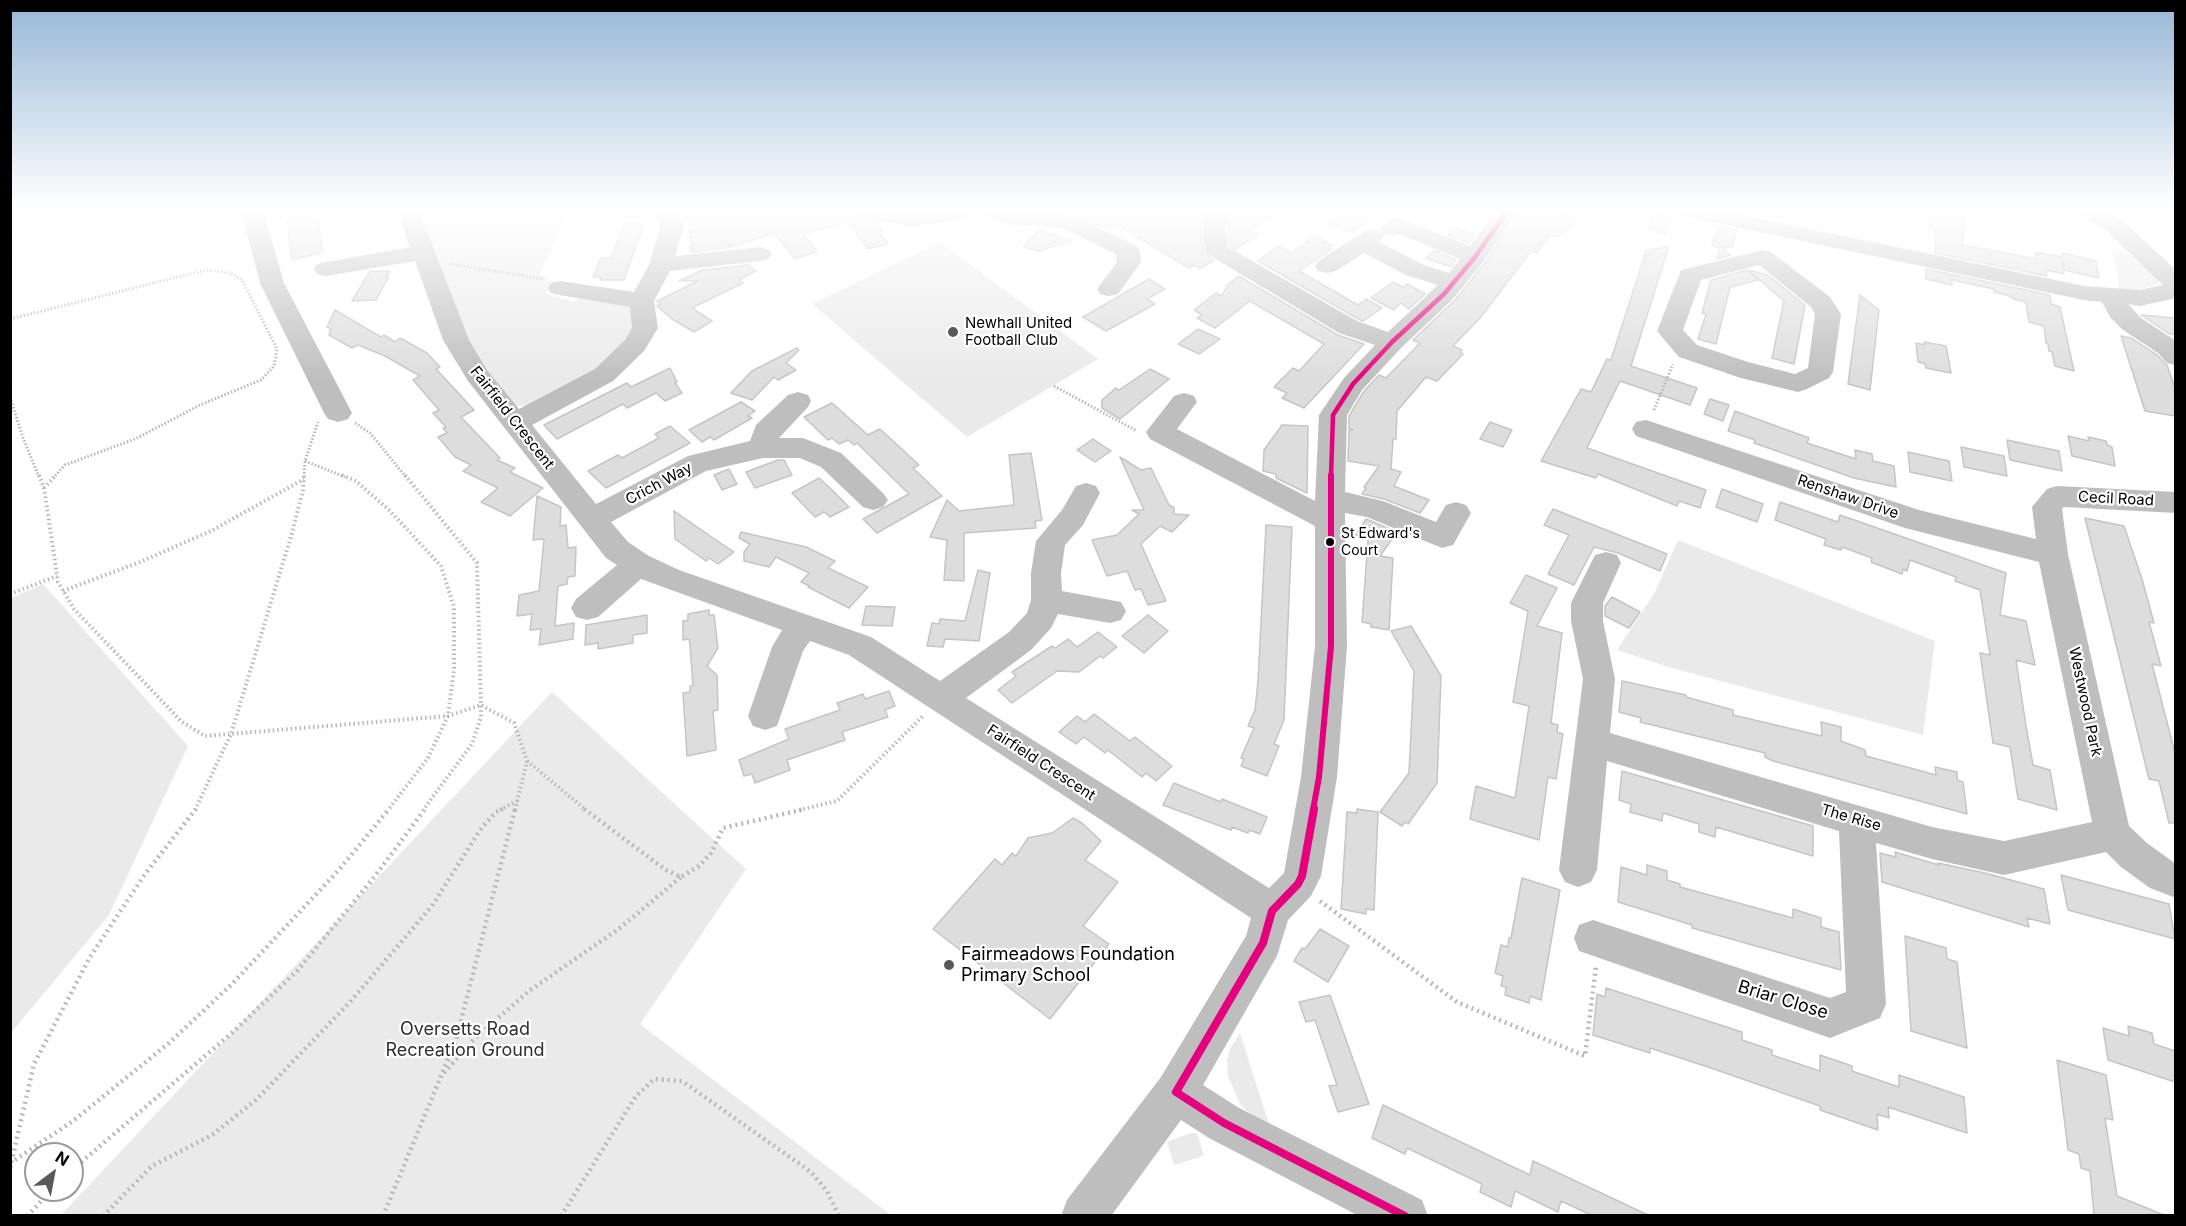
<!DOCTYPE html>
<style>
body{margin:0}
#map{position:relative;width:2186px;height:1226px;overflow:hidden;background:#fff;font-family:Inter,sans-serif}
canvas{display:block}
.frame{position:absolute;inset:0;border:12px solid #000;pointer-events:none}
.north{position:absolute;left:24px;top:1142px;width:60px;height:60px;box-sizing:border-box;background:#fff;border:2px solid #999;border-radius:50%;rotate:32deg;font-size:16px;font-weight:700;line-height:24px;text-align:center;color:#000}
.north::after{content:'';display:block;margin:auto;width:21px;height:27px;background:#595959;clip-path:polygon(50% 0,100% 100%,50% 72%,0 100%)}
</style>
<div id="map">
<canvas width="2186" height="1226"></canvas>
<div class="frame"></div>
<div class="north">N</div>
</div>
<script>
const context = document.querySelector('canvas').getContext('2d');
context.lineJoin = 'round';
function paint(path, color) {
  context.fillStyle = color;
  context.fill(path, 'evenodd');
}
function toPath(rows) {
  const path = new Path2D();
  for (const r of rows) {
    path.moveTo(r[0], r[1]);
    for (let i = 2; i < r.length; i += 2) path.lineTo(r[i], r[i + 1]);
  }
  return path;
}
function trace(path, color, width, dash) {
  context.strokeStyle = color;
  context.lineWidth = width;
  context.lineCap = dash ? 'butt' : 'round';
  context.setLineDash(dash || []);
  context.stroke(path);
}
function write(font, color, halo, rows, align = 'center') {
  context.font = font + ' Inter,sans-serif';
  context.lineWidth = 4.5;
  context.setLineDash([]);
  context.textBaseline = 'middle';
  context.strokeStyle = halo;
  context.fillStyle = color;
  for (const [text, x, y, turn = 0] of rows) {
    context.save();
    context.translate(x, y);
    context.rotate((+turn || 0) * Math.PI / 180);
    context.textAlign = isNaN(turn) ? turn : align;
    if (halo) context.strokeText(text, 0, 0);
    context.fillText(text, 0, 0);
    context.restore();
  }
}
const green = toPath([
 [431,210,568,211,540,274,552,283,546,293,573,302,583,296,636,308,637,322,623,354,536,405,515,406,468,345,419,213],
 [940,242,1098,359,967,437,812,304],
 [2112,250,2131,254,2159,281,2158,284,2131,292,2119,290,2117,270],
 [1678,540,1935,641,1923,735,1668,667,1617,650,1655,592],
 [43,584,188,746,109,915,11,1033,11,598],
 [552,692,746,869,640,1024,891,1215,61,1215],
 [1240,1033,1269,1124,1253,1117,1240,1104,1228,1076,1227,1060,1230,1049],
 [1190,1133,1197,1133,1204,1156,1174,1165,1167,1142]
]);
const building = toPath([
 [294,210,316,210,323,252,292,260,287,223,294,210],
 [679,210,855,210,859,217,878,223,883,231,879,232,888,244,868,249,848,222,803,234,817,251,795,259,774,233,727,248,692,252,689,247,694,246,688,237,692,236,689,232,694,231,679,210],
 [1070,210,1205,210,1200,233,1203,250,1214,261,1200,268,1194,265,1189,268,1119,226,1107,229,1075,215,1070,210],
 [1231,210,1285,210,1249,230,1258,235,1235,249,1230,246,1228,233,1231,210],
 [1349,210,1383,210,1352,232,1329,224,1349,210],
 [1521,210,1553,210,1576,217,1565,234,1561,233,1558,237,1549,236,1537,253,1531,251,1480,318,1453,346,1462,350,1460,352,1463,354,1437,381,1426,377,1397,411,1396,439,1393,439,1391,469,1401,472,1394,486,1429,500,1420,513,1384,499,1362,494,1366,488,1364,487,1379,466,1348,461,1349,430,1353,430,1349,428,1349,416,1364,391,1379,375,1386,378,1420,343,1413,340,1455,300,1485,263,1521,210],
 [1933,210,1966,210,1962,245,2037,259,2036,252,2062,257,2064,274,2046,270,2047,276,1935,253,1936,230,1930,229,1933,210],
 [1653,213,1671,217,1666,234,1648,229,1653,213],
 [624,224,644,224,624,280,600,280,601,277,593,277,601,258,611,258,624,224],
 [1718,226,1737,230,1732,247,1723,248,1731,255,1717,259,1720,248,1712,246,1718,226],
 [1454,228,1476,235,1469,243,1448,235,1454,228],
 [1039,230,1072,241,1038,251,1023,247,1039,230],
 [1315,236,1333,246,1330,248,1332,249,1299,271,1358,305,1366,299,1382,308,1363,321,1358,319,1258,261,1278,246,1291,253,1315,236],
 [1669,246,1631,366,1697,388,1690,405,1620,381,1587,448,1706,490,1700,508,1679,501,1677,506,1598,474,1596,478,1541,461,1581,389,1591,392,1607,359,1611,360,1646,251,1669,246],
 [1434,250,1456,260,1451,267,1426,258,1434,250],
 [2062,253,2096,261,2099,278,2064,270,2062,253],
 [748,265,756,271,739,280,743,283,692,308,712,321,694,332,672,319,657,306,660,304,657,301,698,281,679,281,702,270,748,265],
 [1926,269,2050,295,2051,304,2060,307,2074,371,2055,366,2052,352,2049,351,2048,344,2046,343,2044,326,2029,322,2026,302,2013,299,2007,295,1994,292,1994,289,1952,280,1952,285,1926,279,1926,269],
 [1747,270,1758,280,1730,287,1716,344,1698,339,1706,314,1702,313,1711,280,1747,270],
 [1748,270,1768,275,1805,305,1794,364,1772,358,1784,301,1748,270],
 [370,271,390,271,386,277,389,277,376,300,352,301,370,271],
 [1239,276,1338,335,1364,344,1304,408,1282,398,1287,393,1274,387,1293,368,1299,371,1324,344,1250,301,1215,328,1197,318,1202,315,1194,310,1216,293,1222,296,1228,284,1239,276],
 [1149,279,1165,289,1147,299,1155,304,1133,316,1106,331,1083,317,1149,279],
 [1393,282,1403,287,1407,284,1425,294,1409,309,1401,303,1394,310,1371,298,1393,282],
 [1860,295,1879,310,1870,390,1848,384,1860,295],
 [335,310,381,337,384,335,395,342,400,338,427,353,440,367,436,369,474,410,461,417,500,458,497,460,515,468,510,472,543,488,510,516,481,502,498,488,463,471,471,465,455,457,438,437,447,433,443,428,446,427,433,413,439,410,413,380,420,376,385,356,358,345,352,348,329,335,331,329,327,327,335,310],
 [2141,315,2175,318,2175,334,2169,334,2141,315],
 [1198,329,1220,339,1199,354,1178,344,1198,329],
 [2121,336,2131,338,2157,355,2167,365,2175,388,2175,416,2145,411,2121,336],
 [1924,342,1946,346,1951,373,1926,368,1925,364,1918,362,1916,343,1925,345,1924,342],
 [797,348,799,350,786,363,796,370,778,380,774,377,752,400,731,393,752,371,797,348],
 [670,368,677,382,675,383,682,393,665,401,656,393,627,408,623,404,557,439,544,425,627,383,631,387,670,368],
 [1150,369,1169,379,1120,419,1102,408,1102,400,1116,388,1119,390,1150,369],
 [1710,399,1729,405,1723,421,1704,414,1710,399],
 [741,402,755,411,748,416,752,418,714,440,710,437,702,442,689,430,741,402],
 [832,403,868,435,880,429,919,465,913,468,942,496,877,533,863,519,909,494,857,443,854,445,848,440,839,444,832,438,828,440,804,417,832,403],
 [1735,411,1809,438,1807,443,1856,459,1855,450,1872,454,1873,461,1894,466,1896,487,1854,478,1754,443,1755,440,1728,431,1735,411],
 [1490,422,1512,430,1503,447,1480,439,1490,422],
 [1282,425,1308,426,1307,493,1276,478,1276,474,1263,471,1264,450,1282,425],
 [670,426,690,443,606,488,588,471,618,455,622,458,659,438,655,434,670,426],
 [2068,436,2089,441,2088,437,2106,441,2107,445,2112,447,2115,466,2072,456,2068,436],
 [1093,439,1111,451,1095,462,1077,450,1093,439],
 [2007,440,2059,451,2062,471,2010,460,2007,440],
 [1961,447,2004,456,2007,476,1964,467,1961,447],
 [1908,452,1949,461,1952,481,1910,472,1908,452],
 [1031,453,1042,520,1035,521,1036,528,964,533,964,581,944,580,947,540,930,537,947,500,959,511,1014,505,1009,455,1031,453],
 [1120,457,1141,470,1151,468,1169,505,1174,508,1174,514,1189,515,1172,532,1160,526,1141,544,1166,601,1148,605,1141,589,1135,590,1127,571,1107,576,1092,540,1117,535,1139,514,1132,510,1144,510,1120,457],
 [778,460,784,460,792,475,755,488,746,472,778,460],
 [729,469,737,484,722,490,714,475,729,469],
 [819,478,834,492,849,507,830,517,824,512,815,517,792,493,819,478],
 [1722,489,1763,504,1757,522,1716,507,1722,489],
 [537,496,561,507,560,526,566,525,568,548,576,547,575,576,568,577,567,584,558,586,555,626,574,623,573,639,539,645,541,629,530,630,532,614,517,616,519,595,539,591,544,539,533,540,537,496],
 [1780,502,1838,522,1840,515,2006,573,2000,615,2026,621,2035,665,2016,660,2026,726,2033,765,2050,770,2057,810,2018,799,2010,747,1993,743,1980,653,1990,655,1980,590,1955,581,1956,577,1910,560,1907,571,1903,569,1902,574,1871,562,1872,558,1842,547,1841,550,1824,545,1826,539,1775,520,1780,502],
 [1553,509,1667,554,1660,571,1618,553,1594,547,1574,585,1548,574,1569,535,1544,525,1553,509],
 [674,511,716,540,734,552,718,564,709,558,706,561,675,539,674,511],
 [2085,518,2124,526,2142,579,2154,623,2149,622,2161,666,2152,664,2175,753,2175,823,2169,823,2159,781,2149,779,2085,518],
 [1366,519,1397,532,1380,556,1393,558,1389,630,1371,627,1371,624,1362,622,1368,540,1356,535,1366,519],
 [1266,525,1292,527,1284,720,1274,744,1279,746,1267,776,1241,766,1244,759,1241,758,1254,728,1248,726,1255,710,1258,681,1266,525],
 [741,532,806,547,835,561,828,568,868,587,849,608,808,587,810,586,801,582,809,573,776,557,769,567,744,561,744,552,750,544,739,538,741,532],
 [978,570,990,573,979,641,945,639,943,647,927,646,932,623,939,624,940,619,965,621,978,570],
 [1526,575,1557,588,1537,626,1562,633,1551,723,1558,725,1557,732,1563,734,1556,779,1548,777,1539,840,1470,819,1476,786,1515,798,1529,706,1513,702,1528,611,1510,603,1526,575],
 [1612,597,1640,612,1629,628,1605,616,1605,606,1612,597],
 [866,606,895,607,892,626,862,625,866,606],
 [709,610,709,615,714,615,718,648,707,666,717,675,718,710,713,711,716,750,687,756,683,693,690,692,690,686,693,686,690,645,689,639,683,640,683,621,688,620,688,614,709,610],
 [647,615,647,633,633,635,633,643,598,649,598,643,585,645,586,625,647,615],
 [1148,615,1168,631,1144,653,1122,636,1148,615],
 [1411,626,1441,676,1438,758,1437,783,1408,824,1405,822,1402,826,1380,812,1409,773,1414,671,1391,631,1411,626],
 [1098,632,1117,647,1103,658,1100,656,1079,672,1057,671,1012,703,998,690,1016,676,1012,672,1052,646,1055,648,1068,639,1077,647,1098,632],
 [1622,681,1686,695,1686,697,1733,710,1733,715,1822,736,1821,722,1841,727,1841,741,1865,750,1866,756,1936,775,1935,767,1957,772,1957,780,1963,782,1967,814,1773,761,1765,757,1765,753,1640,722,1641,718,1619,712,1622,681],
 [889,691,895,706,885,710,888,717,842,732,845,740,787,760,790,770,755,783,752,774,744,776,739,760,789,739,785,729,840,710,837,703,863,694,865,699,889,691],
 [1094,714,1130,741,1135,737,1172,766,1156,781,1146,773,1142,777,1108,750,1105,753,1084,737,1076,744,1059,732,1077,716,1085,722,1094,714],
 [1622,771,1813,826,1813,856,1716,827,1715,837,1699,832,1699,824,1663,813,1662,821,1630,812,1631,804,1619,800,1622,771],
 [1174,783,1221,802,1222,799,1267,817,1260,834,1249,830,1248,833,1232,827,1231,830,1163,805,1174,783],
 [1357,809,1378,812,1374,910,1366,909,1366,914,1341,909,1347,812,1357,813,1357,809],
 [1073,818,1082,823,1101,841,1085,860,1118,882,1083,926,1109,944,1050,1019,933,929,995,859,1002,865,1012,853,1016,856,1028,838,1052,833,1073,818],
 [1895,852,1939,865,1938,863,1985,873,2044,889,2050,924,2027,918,2029,927,1882,882,1880,853,1896,857,1895,852],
 [1647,865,1667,871,1667,880,1680,884,1680,887,1793,918,1793,909,1821,918,1821,927,1839,932,1841,970,1692,928,1692,925,1618,902,1621,867,1647,875,1647,865],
 [2061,875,2169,904,2175,939,2068,910,2061,875],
 [1522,878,1560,890,1541,1000,1530,996,1529,1003,1505,995,1506,987,1501,986,1503,976,1495,973,1501,945,1508,947,1509,938,1511,938,1522,878],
 [1320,929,1349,946,1328,982,1294,961,1302,948,1305,949,1320,929],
 [1905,936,1946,948,1947,959,1957,962,1967,1048,1911,1031,1905,936],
 [1606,988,1742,1032,1742,1040,1772,1050,1772,1055,1820,1071,1820,1055,1852,1066,1852,1071,1899,1087,1899,1075,1964,1097,1967,1133,1888,1107,1889,1118,1877,1114,1878,1130,1820,1110,1820,1106,1711,1068,1650,1048,1650,1053,1593,1035,1597,994,1605,997,1606,988],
 [1330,995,1369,1104,1338,1112,1329,1086,1337,1085,1315,1020,1306,1022,1299,1002,1330,995],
 [2128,1026,2152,1033,2154,1044,2175,1051,2175,1082,2108,1060,2103,1028,2129,1036,2128,1026],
 [2057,1060,2106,1075,2113,1120,2105,1118,2117,1196,2164,1215,2094,1215,2090,1171,2081,1168,2079,1154,2068,1150,2057,1060],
 [1383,1105,1530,1175,1533,1161,1648,1215,1591,1215,1561,1201,1558,1212,1515,1191,1511,1207,1480,1192,1482,1184,1407,1148,1405,1154,1372,1138,1383,1105]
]);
const pathFar2 = toPath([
 [450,264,544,279],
 [10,319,206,270,231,273,242,280,277,349,274,366,261,380,200,405,135,439,65,465,54,477],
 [1054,386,1137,431],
 [10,397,22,435,39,477],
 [1654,410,1673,364],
 [355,423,370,433,406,477],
 [305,461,345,477],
 [304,477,305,461,318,422]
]);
const pathFar1 = toPath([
 [39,475,44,488,58,582,74,609,182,722,205,736,448,716,481,705,481,717,472,744,423,810],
 [342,475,356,481,389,510,441,566,454,607,454,669,448,716,428,758,388,810],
 [405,475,477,563,481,705,514,723,527,761,515,810],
 [44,488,56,475],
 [63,591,140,562,211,531,304,479],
 [10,594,57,576],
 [527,761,586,810],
 [195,810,231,734,292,533,303,490,304,475],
 [500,810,517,801],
 [799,810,837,801,923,716]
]);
const path = toPath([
 [584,809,666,870,681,877,699,866,711,853,723,828,805,809],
 [1320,901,1457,1002,1585,1056,1596,966],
 [444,1073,474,1039,529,991,620,928,681,877],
 [15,1160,73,1121,169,1043,232,984,338,871,389,809],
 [10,1168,34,1064,90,957,145,874,196,809],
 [72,1170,233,1032,298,970,375,876,425,809],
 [27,1216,52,1190],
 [103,1216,152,1166,212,1135,256,1100,350,1002,432,906,480,830,496,812,503,809],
 [383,1216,456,1040,515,809],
 [561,1216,636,1096,654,1079,682,1081,811,1172,827,1191,839,1216]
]);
const minor = toPath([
 [241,210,263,210,284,283,352,413,348,419,338,422,328,419,324,413,260,283,241,210],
 [397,210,419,210,469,340,487,370,519,409,595,369,625,340,632,328,630,307,560,295,551,293,548,288,551,283,560,281,634,292,649,265,660,227,658,218,652,210,676,210,680,216,684,227,675,256,760,247,768,249,772,254,768,259,760,261,670,271,654,301,658,328,644,351,613,381,532,425,596,504,688,456,750,441,756,425,788,395,798,392,808,395,811,401,808,407,779,438,803,438,841,453,883,493,888,500,883,507,873,510,863,507,821,467,800,458,763,458,706,471,611,522,628,542,649,556,679,570,871,637,940,681,1009,632,1027,613,1031,600,1031,573,1036,541,1062,510,1076,486,1086,483,1096,486,1100,493,1083,525,1065,545,1061,573,1062,591,1121,602,1126,611,1121,620,1110,623,1058,614,1051,628,1031,650,966,698,1269,888,1284,873,1301,777,1315,646,1315,526,1150,439,1146,432,1174,396,1184,393,1194,396,1197,402,1177,429,1315,501,1319,415,1344,378,1375,345,1339,333,1209,255,1205,250,1202,233,1207,210,1229,210,1226,233,1228,247,1357,321,1388,332,1438,285,1406,275,1364,253,1336,271,1327,273,1318,271,1315,266,1318,261,1365,231,1373,229,1381,231,1385,236,1379,242,1424,265,1449,273,1460,259,1400,234,1392,236,1384,234,1380,229,1389,219,1397,217,1470,246,1497,210,1519,210,1483,262,1453,299,1401,348,1362,390,1347,415,1345,492,1383,501,1436,522,1446,505,1456,502,1466,505,1471,513,1453,545,1442,548,1367,517,1345,513,1347,646,1337,777,1321,876,1311,896,1288,920,1277,956,1203,1085,1239,1108,1422,1200,1428,1216,1359,1216,1209,1138,1181,1120,1111,1216,1061,1216,1067,1200,1161,1077,1246,936,1251,918,849,655,810,641,803,651,777,726,765,730,753,726,748,716,772,647,782,630,641,579,598,617,587,620,576,617,571,608,576,599,617,565,606,558,468,381,443,340,415,261,326,276,317,274,314,269,317,264,326,262,410,247,397,210],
 [857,210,893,210,910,213,935,210,973,210,970,215,954,220,910,227,867,218,860,215,857,210],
 [983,210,1055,212,1079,218,1136,246,1140,251,1141,262,1118,294,1109,296,1100,294,1097,289,1117,262,1116,254,1063,228,1005,224,986,215,983,210],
 [1676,210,1718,210,2084,286,2140,290,2163,285,2106,230,2077,215,2074,210,2102,210,2122,220,2176,270,2176,298,2140,306,2128,304,2141,318,2176,341,2176,365,2167,363,2158,353,2123,330,2110,317,2102,302,2084,300,1687,217,1679,215,1676,210],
 [1763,250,1771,252,1830,297,1841,314,1833,372,1829,378,1807,389,1798,392,1741,378,1679,357,1657,331,1681,270,1763,250],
 [1759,265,1811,307,1815,314,1808,368,1795,374,1748,362,1697,345,1683,330,1701,280,1759,265],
 [1646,420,1919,510,2036,539,2032,507,2047,489,2057,486,2176,492,2176,513,2064,507,2062,509,2068,554,2129,826,2147,843,2176,864,2176,898,2150,888,2121,867,2106,852,2004,875,1932,859,1876,843,1886,1004,1880,1018,1830,1038,1579,951,1574,938,1579,925,1593,920,1830,998,1846,992,1839,831,1607,761,1597,870,1591,882,1578,887,1565,882,1559,870,1583,679,1571,621,1571,603,1595,555,1606,552,1617,555,1621,563,1603,603,1603,621,1615,679,1610,733,1932,827,2004,841,2092,822,2039,562,1905,528,1636,436,1632,429,1636,422,1646,420]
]);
const bus1Far2 = toPath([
 [1331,477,1333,415,1353,384,1392,342,1444,294,1475,257,1508,210]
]);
const bus1Far1 = toPath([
 [1313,810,1319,777,1331,646,1331,475]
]);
const bus1 = toPath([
 [1176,1092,1263,943,1272,911,1298,884,1302,876,1314,809],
 [1176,1092,1224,1123,1405,1216]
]);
const markers = [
 [953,332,6,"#595959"],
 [1330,542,5,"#000"],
 [949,965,6,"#595959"]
];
const busNames = [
 ["St Edward's",1341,534],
 ["Court",1341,551]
];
const poiNames = [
 ["Newhall United",965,323],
 ["Football Club",965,340]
];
const streetNames = [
 ["Fairfield Crescent",512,418,52],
 ["Crich Way",659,484,-28],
 ["Renshaw Drive",1848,497,19],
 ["Cecil Road",2116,499,3],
 ["Westwood Park",2085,702,78],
 ["Fairfield Crescent",1041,763,33],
 ["The Rise",1851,818,16]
];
const nearPoinames = [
 ["Fairmeadows Foundation",961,955],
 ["Primary School",961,976]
];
const nearStreetnames = [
 ["Briar Close",1783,1000,17]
];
const nearParknames = [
 ["Oversetts Road",465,1030],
 ["Recreation Ground",465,1051]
];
paint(green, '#eaeaea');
paint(building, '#ddd');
trace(building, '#c5c5c5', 1.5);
trace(pathFar2, '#b8b8b8', 3, [1.5, 2]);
trace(pathFar1, '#b8b8b8', 4, [1.5, 3]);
trace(path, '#b8b8b8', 4.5, [2, 4]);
paint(minor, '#bebebe');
trace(bus1Far2, '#e5007d', 4.5);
trace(bus1Far1, '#e5007d', 6);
trace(bus1, '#e5007d', 8);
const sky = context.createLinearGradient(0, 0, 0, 381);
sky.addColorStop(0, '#96b7d6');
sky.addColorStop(0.55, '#fff');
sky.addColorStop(1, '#ffffff00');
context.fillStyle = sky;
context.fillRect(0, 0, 2186, 381);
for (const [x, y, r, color] of markers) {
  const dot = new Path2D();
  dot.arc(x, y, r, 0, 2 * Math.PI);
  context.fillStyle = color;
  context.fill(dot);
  trace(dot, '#fff', 2);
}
write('14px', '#000', '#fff', busNames, 'left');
write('15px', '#000', '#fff', poiNames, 'left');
write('15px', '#000', '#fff', streetNames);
write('18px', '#000', '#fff', nearPoinames, 'left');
write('18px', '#000', '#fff', nearStreetnames);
write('18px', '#303030', '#fff', nearParknames);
</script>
